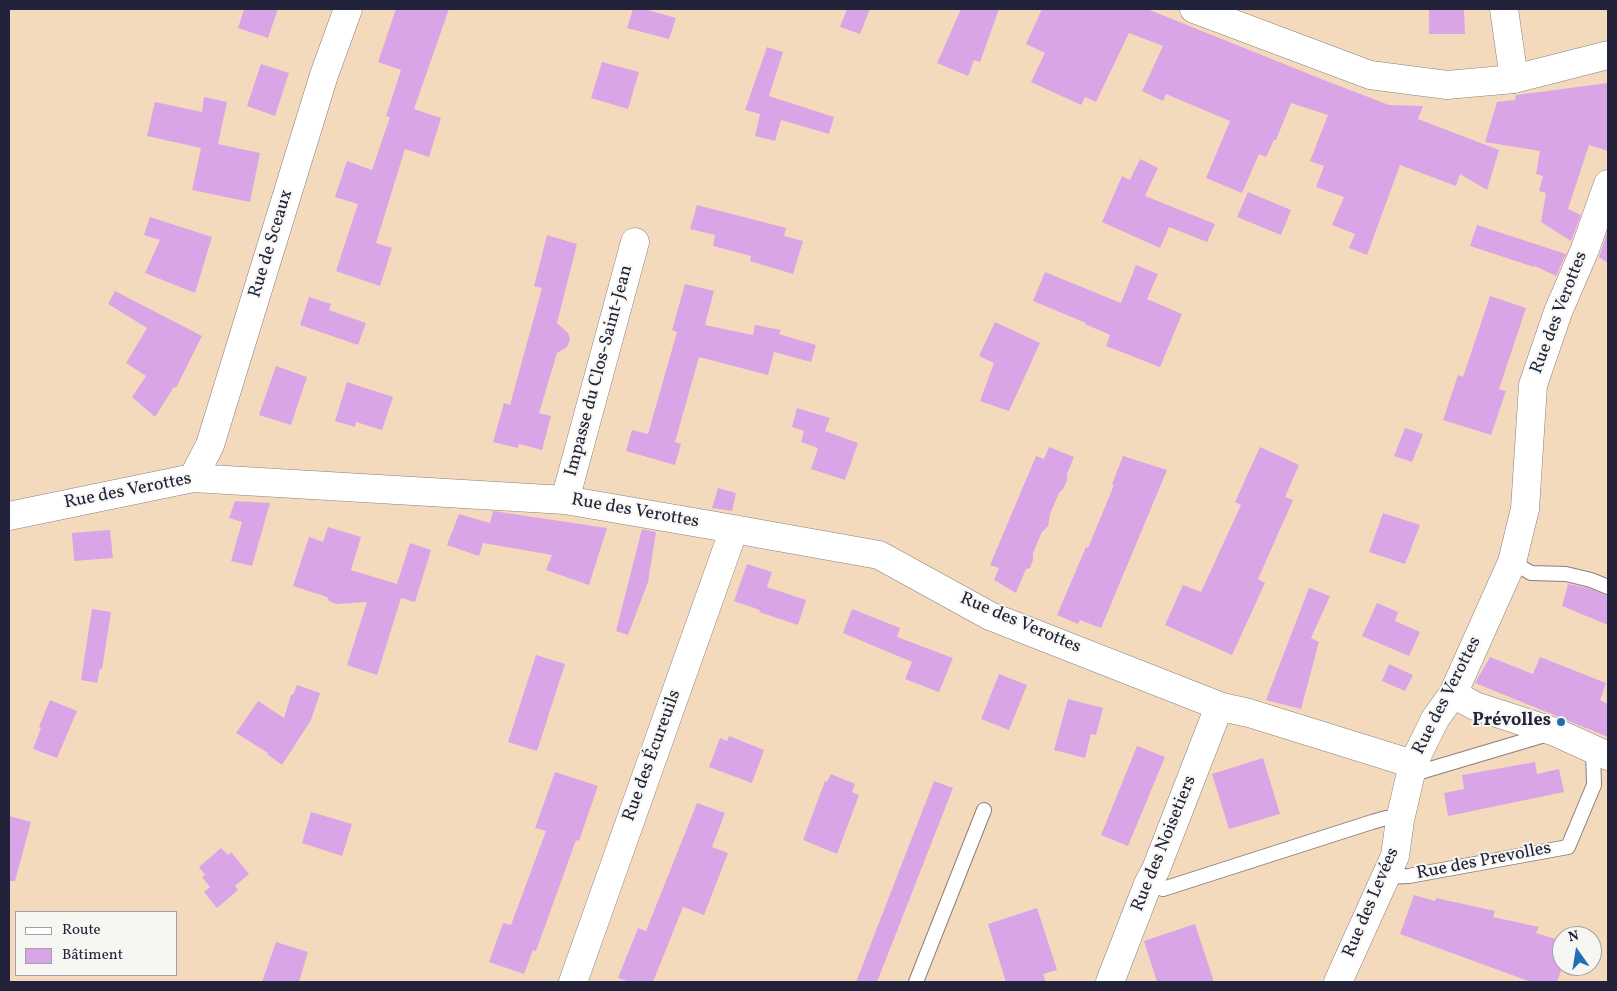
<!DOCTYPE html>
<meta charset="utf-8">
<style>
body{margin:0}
#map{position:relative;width:1617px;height:991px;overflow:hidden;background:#f4dabd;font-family:Vollkorn,serif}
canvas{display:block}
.frame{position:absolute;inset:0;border:10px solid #22223b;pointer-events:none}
.legend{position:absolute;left:15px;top:911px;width:162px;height:65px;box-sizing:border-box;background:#f6f6f2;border:1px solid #a1a1a9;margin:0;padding:6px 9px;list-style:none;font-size:15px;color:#22223b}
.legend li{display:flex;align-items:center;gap:10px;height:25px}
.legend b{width:25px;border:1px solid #a1a1a9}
.north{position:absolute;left:1552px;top:926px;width:50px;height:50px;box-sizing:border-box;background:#f6f6f2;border:1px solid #a1a1a9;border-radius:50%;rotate:347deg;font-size:14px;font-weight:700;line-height:20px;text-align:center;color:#22223b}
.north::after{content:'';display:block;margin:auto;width:18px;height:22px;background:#1f6fb2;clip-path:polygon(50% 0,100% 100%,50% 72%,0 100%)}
</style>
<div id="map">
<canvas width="1617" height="991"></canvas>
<div class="frame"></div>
<ul class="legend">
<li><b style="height:6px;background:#fff"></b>Route</li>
<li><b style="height:14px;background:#daa5e7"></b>Bâtiment</li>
</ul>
<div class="north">N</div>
</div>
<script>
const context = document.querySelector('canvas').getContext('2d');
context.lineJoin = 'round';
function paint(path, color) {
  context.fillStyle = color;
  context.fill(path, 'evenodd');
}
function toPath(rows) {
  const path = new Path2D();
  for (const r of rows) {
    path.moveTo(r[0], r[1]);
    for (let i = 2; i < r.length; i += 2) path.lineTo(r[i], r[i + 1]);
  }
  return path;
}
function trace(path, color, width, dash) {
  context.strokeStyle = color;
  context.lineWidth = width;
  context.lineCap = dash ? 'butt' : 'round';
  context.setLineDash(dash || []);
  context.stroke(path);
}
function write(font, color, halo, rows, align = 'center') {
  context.font = font + ' Vollkorn,serif';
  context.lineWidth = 4;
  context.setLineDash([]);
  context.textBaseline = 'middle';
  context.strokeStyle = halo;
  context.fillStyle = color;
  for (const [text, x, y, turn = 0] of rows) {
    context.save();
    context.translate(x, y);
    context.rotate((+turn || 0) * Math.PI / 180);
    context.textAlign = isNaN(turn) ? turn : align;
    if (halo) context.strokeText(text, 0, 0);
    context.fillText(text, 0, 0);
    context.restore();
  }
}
const building = toPath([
 [244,9,278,9,268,38,238,28],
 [396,9,449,9,414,109,441,118,429,157,405,149,376,243,392,248,380,286,336,271,358,204,335,197,347,161,372,170,390,117,386,116,401,70,378,62],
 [633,9,644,9,676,18,669,39,627,28],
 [847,9,870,9,860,34,840,27],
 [961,9,999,9,980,62,974,60,968,76,937,63],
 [1042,9,1147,9,1324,80,1389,105,1423,106,1418,119,1499,150,1487,190,1460,174,1456,186,1400,165,1367,255,1349,248,1355,234,1332,225,1344,197,1316,187,1324,166,1310,161,1328,115,1291,103,1276,140,1274,140,1266,157,1259,154,1242,193,1206,178,1230,121,1166,94,1163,101,1142,91,1163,46,1129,33,1096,102,1085,97,1081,105,1031,82,1045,53,1026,44],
 [1429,9,1464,9,1465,34,1429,34],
 [767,47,783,52,769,96,834,117,829,134,781,120,775,141,755,136,760,114,745,110],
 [602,62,639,72,628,109,591,98],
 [261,64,289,73,275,116,247,106],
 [1608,83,1608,151,1589,145,1568,209,1581,215,1571,241,1541,222,1546,193,1539,191,1543,176,1536,174,1540,151,1485,142,1497,102,1515,100,1516,95],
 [204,97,227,102,218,144,260,153,250,202,192,190,201,148,147,136,155,102,202,112],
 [1140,159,1158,168,1145,196,1215,224,1207,242,1169,227,1160,248,1102,222,1122,176,1130,180],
 [1248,192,1291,210,1281,235,1237,217],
 [697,205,786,228,784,236,803,241,793,274,750,261,751,256,713,246,715,235,690,229],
 [150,217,212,237,195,293,145,273,160,240,144,235],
 [1477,225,1566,254,1556,276,1535,266,1534,267,1470,246],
 [1608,230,1608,263,1599,257],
 [547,235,577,244,557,323,568,333,570,339,567,347,557,353,539,413,551,416,542,450,519,444,518,448,493,442,504,403,510,405,542,288,534,286],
 [1136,265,1158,274,1147,299,1182,314,1160,367,1106,346,1110,335,1085,324,1086,323,1033,301,1045,272,1121,303],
 [685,284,714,291,705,325,753,335,755,325,781,330,779,334,816,345,811,362,774,352,768,375,699,357,675,442,681,444,675,465,626,451,632,430,648,434,677,332,672,330],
 [115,291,202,336,176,388,174,387,155,417,132,397,146,376,126,363,147,328,108,304],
 [1490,296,1526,308,1499,389,1506,391,1491,435,1443,420,1458,375,1463,377],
 [309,297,331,304,329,310,366,323,358,345,300,325],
 [995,322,1040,343,1009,411,980,401,994,363,979,356],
 [276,366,307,377,291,425,259,415],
 [347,382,393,397,382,430,356,422,355,427,335,421],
 [797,408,830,418,825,431,858,443,845,480,811,469,818,448,801,442,804,431,792,427],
 [1405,428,1423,434,1412,462,1394,456],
 [1049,447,1074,457,1067,474,1067,480,1063,489,1059,493,1050,514,1048,526,1042,532,1033,553,1033,560,1030,568,1026,569,1016,593,994,580,999,568,990,565,1036,456,1044,459],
 [1260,447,1299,465,1285,497,1293,500,1258,579,1265,583,1232,655,1165,625,1183,585,1201,592,1241,505,1235,502],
 [1123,456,1167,470,1101,628,1080,620,1078,624,1057,615,1086,547,1088,548,1114,485,1112,484],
 [718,488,736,493,732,511,712,508],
 [235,501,270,503,252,566,231,561,242,522,229,518],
 [493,511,607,528,589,585,546,570,552,555,483,543,479,556,447,545,459,514,490,523],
 [1383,513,1420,525,1405,564,1369,552],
 [328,527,361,537,351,570,397,584,410,543,431,550,415,602,401,598,377,675,347,665,367,602,336,604,329,601,327,597,293,586,309,537,323,542],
 [642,529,656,532,648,582,628,635,616,631],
 [110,530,113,558,74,561,72,533],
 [747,564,772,572,767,587,806,600,798,625,759,612,760,610,734,601],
 [1568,584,1588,588,1608,596,1608,625,1562,606],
 [1309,588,1330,596,1311,638,1319,642,1301,709,1266,700],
 [1377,603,1398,612,1395,621,1420,632,1409,656,1362,636],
 [92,609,111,612,102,669,100,669,97,683,81,680],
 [852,609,900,628,897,637,953,658,939,692,905,679,912,662,843,633],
 [536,655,565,664,537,751,508,742],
 [1490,657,1533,674,1540,657,1606,683,1600,700,1608,704,1608,737,1475,683],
 [1389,664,1413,675,1405,691,1382,681],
 [999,674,1027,685,1009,730,981,719],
 [297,685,320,693,311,720,282,765,267,754,268,753,236,733,258,701,284,718,291,695,293,695],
 [1068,699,1103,708,1096,735,1091,734,1085,758,1054,750],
 [50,700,77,711,57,758,33,749,41,728,39,727],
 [729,736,764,750,752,783,709,767,720,738,727,741],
 [1137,746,1165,757,1128,846,1101,835],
 [1263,758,1280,814,1229,829,1212,774],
 [1535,762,1537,774,1559,769,1564,792,1448,816,1444,793,1464,789,1462,775],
 [555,772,598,786,579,841,576,840,536,951,533,950,524,974,489,962,503,923,511,925,546,831,535,828],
 [831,774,855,784,852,792,859,795,837,854,803,840,825,781,827,782],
 [934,781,953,788,877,982,856,982],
 [697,803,725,813,712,847,728,853,704,915,683,907,653,982,630,982,618,978,638,928,646,931],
 [311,812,352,824,342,856,302,843],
 [9,816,31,822,15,881,9,881],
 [221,848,228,855,231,852,249,874,235,886,238,890,217,908,204,892,210,887,202,877,205,875,199,867],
 [1414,895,1435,901,1436,898,1495,911,1493,917,1539,927,1536,933,1562,941,1562,968,1557,982,1531,982,1400,934],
 [1037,908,1057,970,1043,974,1046,982,1006,982,988,924],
 [1195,924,1214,982,1157,982,1144,941],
 [276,942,308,952,299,982,262,982]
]);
const service = toPath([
 [1512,562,1531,573,1566,574,1591,580,1608,587],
 [1410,775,1548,734],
 [1386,877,1409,876,1568,847,1594,785,1593,749],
 [1148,884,1163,889,1372,822,1386,818,1400,820],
 [916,982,984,810]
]);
const minor = toPath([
 [1504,9,1514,79],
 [193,478,210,445,324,75,348,9],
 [565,500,635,242],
 [9,516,193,478,565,500,722,527,879,555,990,616,1222,707,1249,713,1413,764],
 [1453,694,1475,706,1555,732,1608,756],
 [573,982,734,529],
 [1110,982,1148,884,1156,869,1215,717,1222,707],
 [1338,982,1395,856,1400,820,1413,764,1435,719,1453,694,1512,562,1525,509,1533,385,1558,312,1585,249,1608,184]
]);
const primary = toPath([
 [1194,9,1370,75,1447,85,1514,79,1608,55]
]);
const markers = [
 [1561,722,5,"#1f6fb2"]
];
const streetNames = [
 ["Rue de Sceaux",272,244,-73],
 ["Rue des Verottes",1560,313,-69],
 ["Impasse du Clos-Saint-Jean",600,371,-75],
 ["Rue des Verottes",128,492,-11],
 ["Rue des Verottes",635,512,10],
 ["Rue des Verottes",1020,624,23],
 ["Rue des Verottes",1448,696,-63],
 ["Rue des Écureuils",653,756,-70],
 ["Rue des Noisetiers",1165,844,-68],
 ["Rue des Prevolles",1484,862,-11],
 ["Rue des Levées",1372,903,-67]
];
const poiNames = [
 ["Prévolles",1551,722]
];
paint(building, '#daa5e7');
trace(service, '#8b7e7c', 16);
trace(minor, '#8b7e7c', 29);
trace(primary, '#8b7e7c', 29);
trace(service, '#fff', 14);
trace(minor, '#fff', 28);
trace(primary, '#fff', 28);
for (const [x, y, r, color] of markers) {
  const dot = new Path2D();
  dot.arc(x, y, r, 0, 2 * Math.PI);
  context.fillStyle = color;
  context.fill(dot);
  trace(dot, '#f6f6f2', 2);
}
write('18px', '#22223b', '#f6f6f2', streetNames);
write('bold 18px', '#22223b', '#f6f6f2', poiNames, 'right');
</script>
